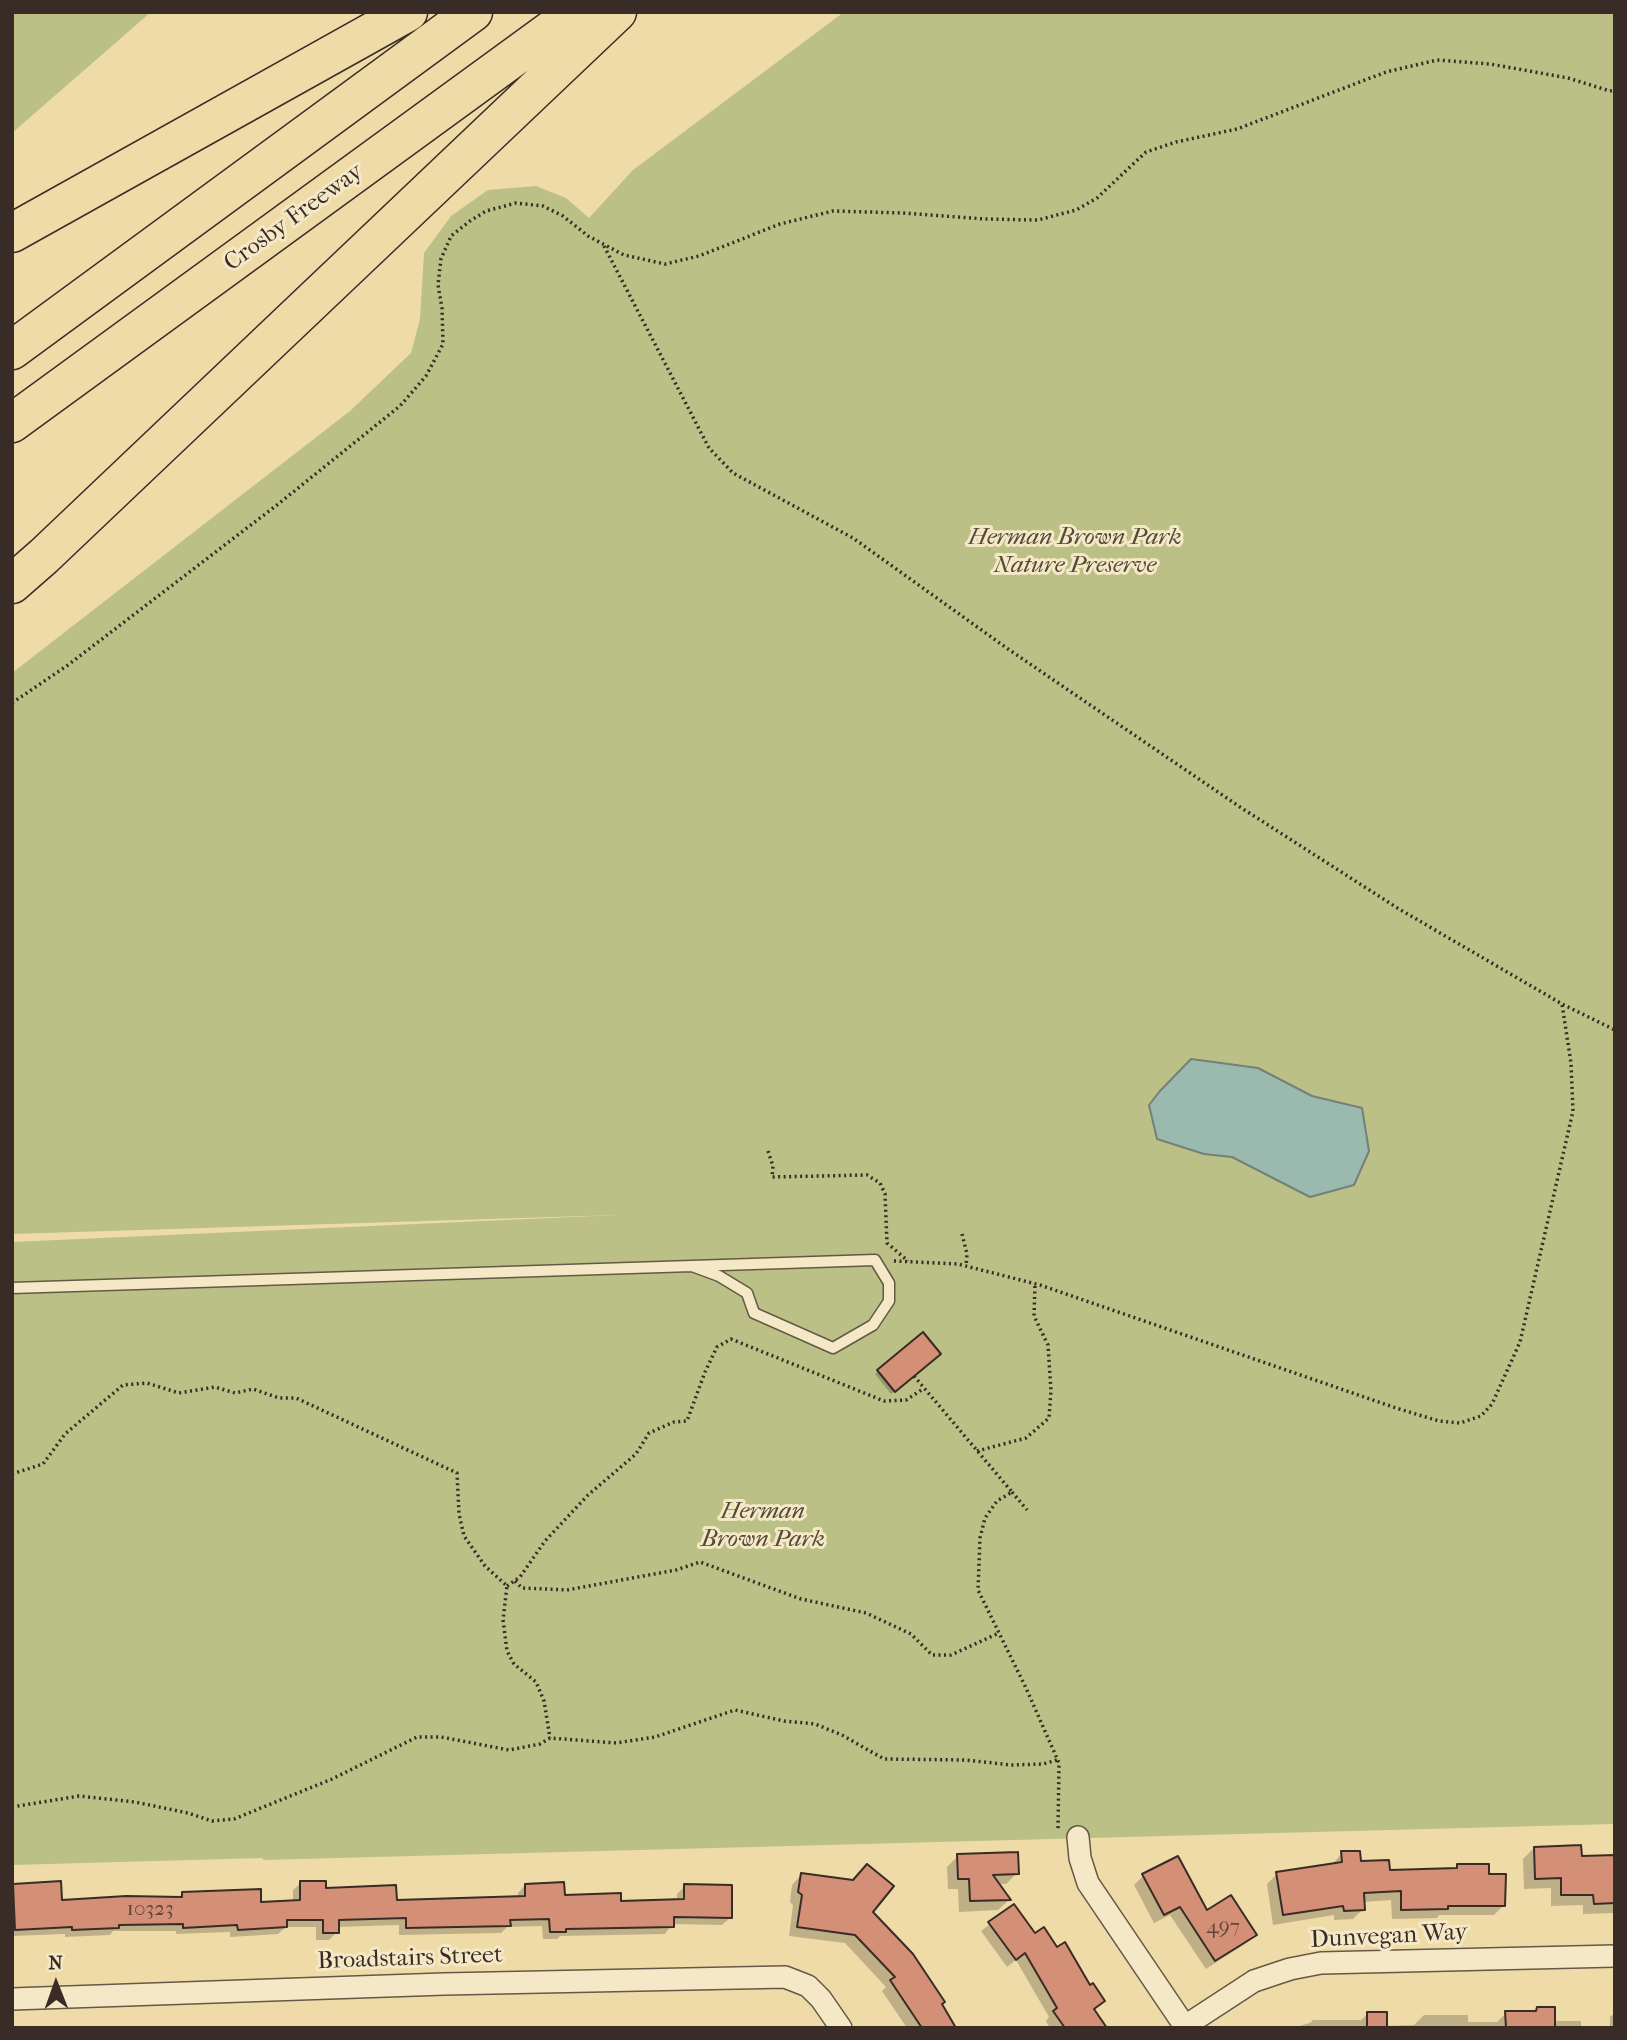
<!DOCTYPE html>
<style>
body{margin:0}
#map{position:relative;width:1627px;height:2040px;overflow:hidden;background:#efdba8;font-family:"IM FELL French Canon",serif}
canvas{display:block}
.frame{position:absolute;inset:0;border:14px solid #392c26;pointer-events:none}
.north{position:absolute;left:21px;top:1949px;width:70px;height:70px;-webkit-text-stroke:5px #f5e8c6;paint-order:stroke;rotate:359deg;font-size:19px;font-weight:700;line-height:28px;text-align:center;color:#392c26}
.north::after{content:'';display:block;margin:auto;width:24px;height:32px;background:#392c26;clip-path:polygon(50% 0,100% 100%,50% 72%,0 100%)}
</style>
<div id="map">
<canvas width="1627" height="2040"></canvas>
<div class="frame"></div>
<div class="north">N</div>
</div>
<script>
const context = document.querySelector('canvas').getContext('2d');
context.lineJoin = 'round';
function paint(path, color) {
  context.fillStyle = color;
  context.fill(path, 'evenodd');
}
function toPath(rows) {
  const path = new Path2D();
  for (const r of rows) {
    path.moveTo(r[0], r[1]);
    for (let i = 2; i < r.length; i += 2) path.lineTo(r[i], r[i + 1]);
  }
  return path;
}
function trace(path, color, width, dash) {
  context.strokeStyle = color;
  context.lineWidth = width;
  context.lineCap = dash ? 'butt' : 'round';
  context.setLineDash(dash || []);
  context.stroke(path);
}
function write(font, color, halo, rows, align = 'center') {
  context.font = font + ' "IM FELL French Canon",serif';
  context.lineWidth = 6;
  context.setLineDash([]);
  context.textBaseline = 'middle';
  context.strokeStyle = halo;
  context.fillStyle = color;
  for (const [text, x, y, turn = 0] of rows) {
    context.save();
    context.translate(x, y);
    context.rotate((+turn || 0) * Math.PI / 180);
    context.textAlign = isNaN(turn) ? turn : align;
    if (halo) context.strokeText(text, 0, 0);
    context.fillText(text, 0, 0);
    context.restore();
  }
}
const green = toPath([
 [12,12,151,12,12,133],
 [844,12,1615,12,1615,1824,263,1860,263,1858,12,1865,12,1242,617,1215,12,1234,12,673,350,411,411,353,420,319,424,253,451,216,488,190,536,186,566,198,589,218,633,170]
]);
const water = toPath([
 [1191,1059,1258,1068,1312,1096,1362,1108,1369,1151,1354,1185,1310,1197,1232,1157,1204,1154,1157,1139,1149,1105,1160,1091,1191,1059]
]);
const shadow = toPath([
 [923,1334,936,1357,891,1394,875,1374],
 [1534,1848,1580,1858,1615,1857,1615,1913,1583,1914,1583,1905,1551,1906,1551,1888,1524,1889,1523,1859],
 [1342,1853,1359,1863,1388,1872,1454,1870,1458,1866,1488,1875,1504,1905,1494,1915,1439,1915,1437,1918,1392,1919,1391,1900,1363,1902,1363,1909,1353,1919,1334,1920,1334,1915,1273,1925,1267,1884,1277,1874,1332,1865],
 [958,1856,1017,1873,1006,1884,998,1884,1009,1900,998,1910,959,1912,958,1889,948,1889,947,1867],
 [801,1875,871,1912,940,2004,954,2028,907,2028,882,1991,886,1987,845,1943,789,1936,793,1905,790,1902,792,1885],
 [1143,1876,1206,1913,1254,1935,1245,1944,1206,1969,1170,1915,1154,1923,1134,1885],
 [301,1883,324,1890,395,1901,518,1898,518,1893,525,1885,563,1896,620,1903,677,1901,677,1894,685,1886,730,1918,722,1925,672,1924,665,1934,560,1936,557,1939,543,1939,542,1926,507,1927,501,1933,399,1935,399,1925,337,1927,337,1932,329,1940,316,1940,316,1927,286,1927,278,1934,230,1937,230,1932,176,1934,176,1931,113,1931,110,1935,65,1937,65,1934,12,1936,13,1886,60,1902,178,1898,182,1894,259,1904,293,1902,293,1890],
 [1013,1906,1092,2010,1105,2028,1050,2028,1046,2021,1049,2017,1016,1960,1007,1967,981,1931],
 [1537,2009,1554,2021,1581,2021,1581,2028,1292,2028,1310,2023,1313,2020,1361,2020,1368,2014,1385,2026,1414,2025,1424,2015,1468,2015,1468,2022,1497,2022,1506,2013,1534,2013],
 [1615,2013,1615,2028,1610,2028,1610,2017]
]);
const building = toPath([
 [923,1332,941,1354,895,1392,877,1370,923,1332],
 [1581,1845,1582,1856,1615,1855,1615,1903,1594,1904,1593,1895,1561,1895,1561,1878,1535,1879,1534,1847,1581,1845],
 [1341,1851,1360,1851,1361,1861,1389,1860,1390,1870,1457,1868,1457,1864,1489,1864,1489,1874,1506,1874,1505,1906,1448,1906,1448,1909,1401,1910,1401,1891,1364,1893,1365,1910,1344,1911,1343,1906,1283,1915,1276,1872,1342,1862,1341,1851],
 [1018,1852,1019,1874,993,1875,1011,1900,970,1901,969,1879,958,1879,957,1854,1018,1852],
 [1178,1856,1207,1910,1231,1895,1257,1935,1215,1961,1180,1907,1164,1915,1142,1874,1178,1856],
 [867,1864,894,1886,873,1912,913,1954,945,2002,942,2004,956,2028,922,2028,890,1980,895,1977,855,1935,797,1927,802,1895,798,1892,801,1873,853,1880,867,1864],
 [61,1881,62,1900,126,1896,182,1897,182,1892,261,1889,261,1902,300,1900,300,1881,326,1881,326,1888,396,1885,397,1900,525,1896,525,1884,564,1882,565,1895,621,1893,621,1901,684,1899,684,1884,732,1885,732,1918,674,1917,674,1927,566,1929,566,1932,550,1932,549,1919,510,1920,511,1926,406,1928,406,1918,339,1920,339,1933,323,1933,323,1920,287,1920,287,1927,238,1930,237,1925,183,1928,183,1924,119,1925,119,1928,72,1930,72,1927,15,1930,13,1884,61,1881],
 [1014,1904,1035,1933,1044,1927,1057,1947,1065,1942,1090,1985,1093,1983,1105,2001,1094,2009,1107,2028,1065,2028,1053,2011,1057,2008,1025,1953,1016,1960,988,1922,1014,1904],
 [1537,2007,1555,2007,1555,2028,1506,2028,1505,2011,1536,2011,1537,2007],
 [1367,2012,1387,2012,1387,2028,1367,2028,1367,2012]
]);
const path = toPath([
 [604,246,709,448,733,473,853,538,1008,649,1240,807,1399,909,1562,1004,1615,1030],
 [12,703,68,665,277,505,400,406,426,376,443,344,442,308,438,285,441,259,451,236,470,221,486,211,516,203,543,206,563,216,588,236,624,255,665,264,699,256,780,224,833,211,903,213,985,219,1038,220,1076,210,1097,198,1146,152,1176,142,1237,129,1386,72,1437,60,1490,64,1568,78,1610,91,1615,90],
 [768,1151,773,1166,772,1177,867,1175,880,1183,885,1194,887,1243,908,1261],
 [962,1234,967,1254,966,1266],
 [894,1261,958,1264,1040,1285,1396,1408,1439,1421,1460,1423,1481,1416,1492,1404,1520,1342,1573,1111,1571,1063,1562,1004],
 [914,1376,1012,1492,997,1501,985,1518,980,1538,978,1590,1026,1688,1059,1763,1058,1830],
 [977,1451,1026,1438,1049,1418,1051,1391,1048,1345,1034,1316,1035,1284],
 [12,1474,43,1464,65,1434,123,1385,147,1383,179,1393,215,1387,235,1393,253,1389,279,1398,296,1398,457,1473,459,1514,464,1536,485,1566,507,1586,503,1620,507,1651,514,1664,536,1682,544,1701,550,1738],
 [1012,1492,1027,1510],
 [515,1581,522,1588,567,1590,676,1570,700,1562,801,1599,866,1613,911,1634,932,1655,951,1655,999,1633],
 [507,1586,520,1577,545,1541,588,1495,636,1454,649,1433,674,1422,687,1421,705,1372,717,1347,731,1339,884,1401,906,1400,923,1389],
 [12,1807,79,1796,135,1802,188,1813,212,1821,234,1819,332,1779,417,1737,441,1737,509,1750,540,1744,550,1738,616,1743,655,1737,735,1710,784,1721,815,1724,842,1735,884,1759,966,1760,1011,1765,1043,1764,1057,1760]
]);
const service = toPath([
 [12,1288,692,1266,875,1260,889,1283,889,1301,873,1325,833,1348,754,1313,747,1293,719,1276,692,1266]
]);
const minor = toPath([
 [1078,1837,1080,1858,1088,1883,1186,2028],
 [12,1999,444,1984,785,1977,808,1986,821,1999,841,2028],
 [1182,2028,1254,1981,1290,1969,1321,1963,1615,1956]
]);
const motorway = toPath([
 [12,233,408,12],
 [12,350,473,12],
 [12,423,576,12],
 [12,584,44,556,617,12]
]);
const numberNames = [
 ["10323",150,1910],
 ["497",1223,1928]
];
const streetNames = [
 ["Crosby Freeway",294,218,-36],
 ["Dunvegan Way",1389,1937,-3],
 ["Broadstairs Street",410,1959,-2]
];
const parkNames = [
 ["Herman Brown Park",1075,538],
 ["Nature Preserve",1075,566],
 ["Herman",763,1512],
 ["Brown Park",763,1540]
];
paint(green, '#bac086');
paint(water, '#9bbaaf');
trace(water, '#748178', 2);
paint(shadow, '#0003');
paint(building, '#d48f77');
trace(building, '#392c26', 2);
trace(service, '#665846', 13);
trace(minor, '#665846', 24);
trace(motorway, '#392c26', 41);
trace(path, '#392c26', 3.5, [2, 3.5]);
trace(service, '#f5e8c6', 10);
trace(minor, '#f5e8c6', 21);
trace(motorway, '#efdba8', 38);
write('21px', '#60453a', null, numberNames);
write('24px', '#392c26', '#f5e8c6', streetNames);
write('italic 24px', '#534a39', '#f5e8c6', parkNames);
</script>
